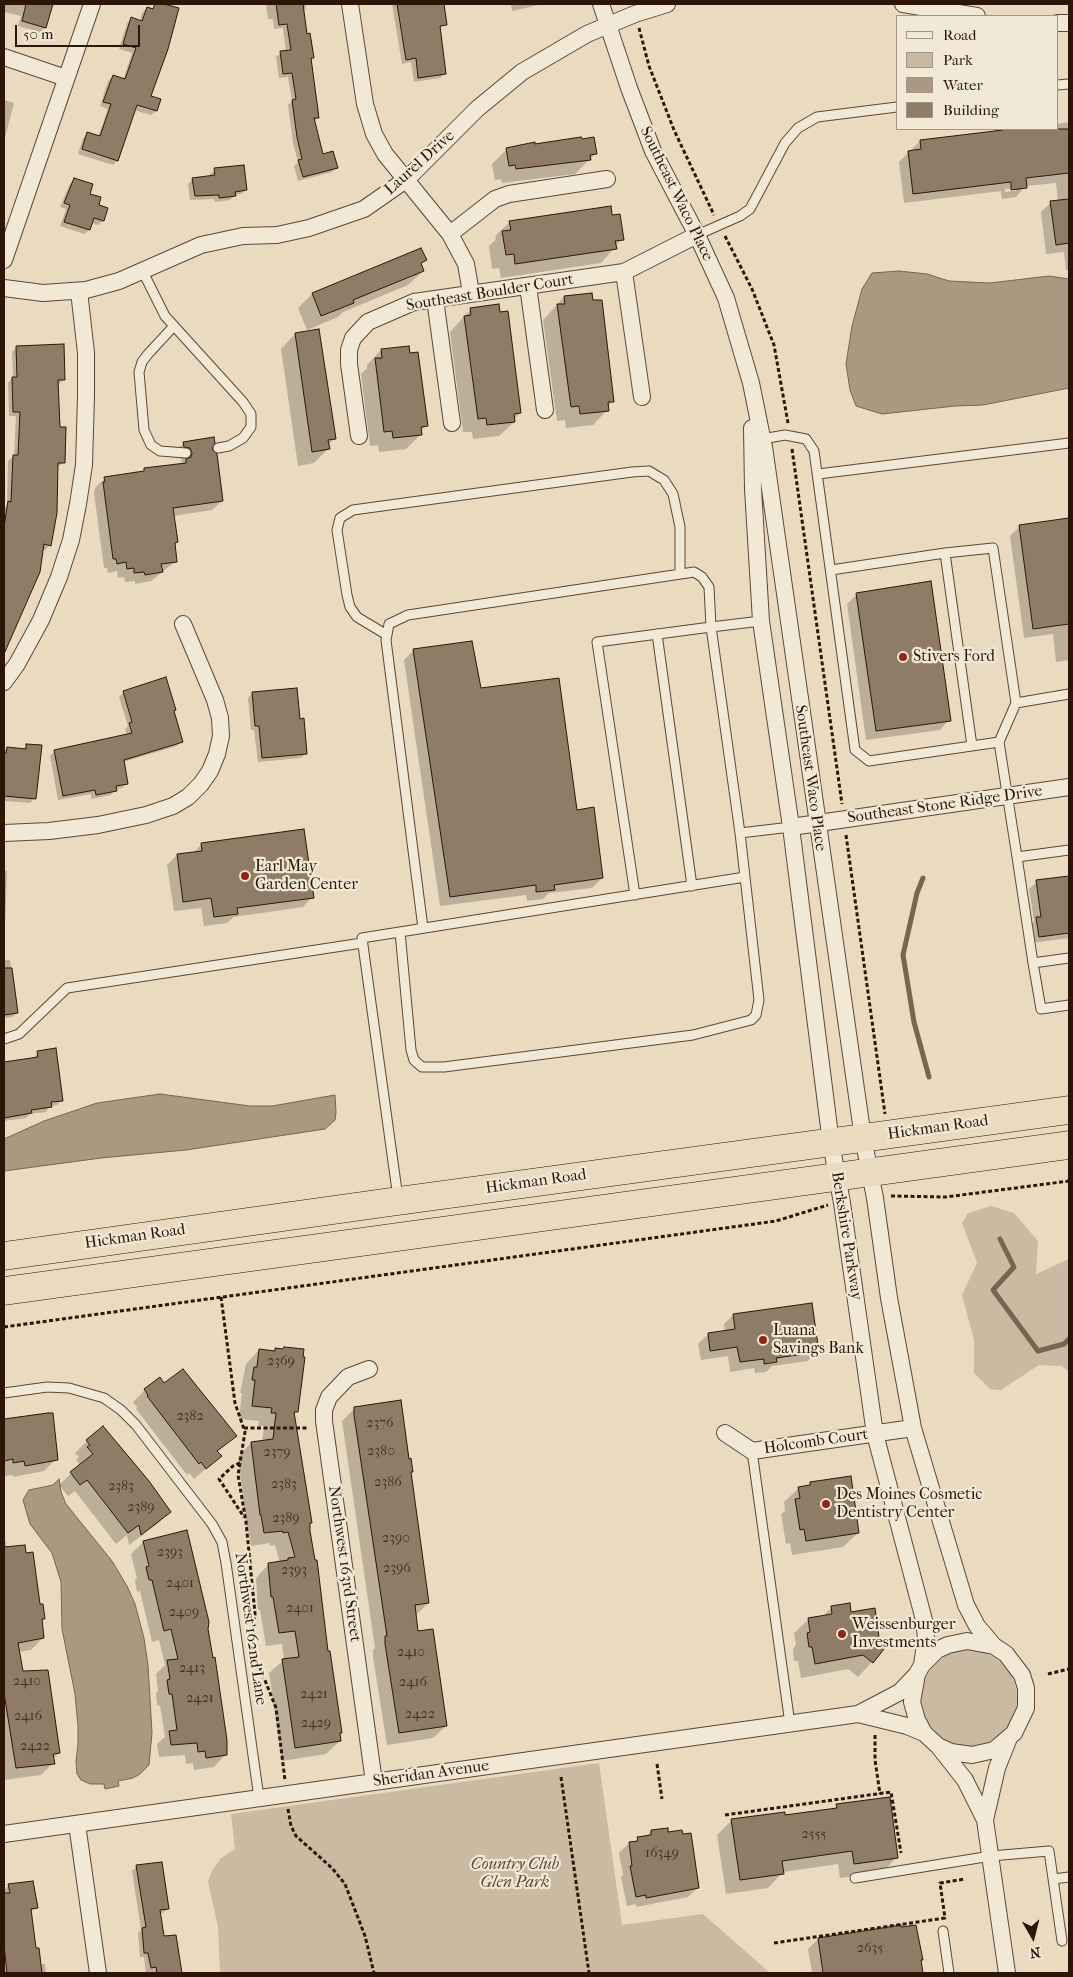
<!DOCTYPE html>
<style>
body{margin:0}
#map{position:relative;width:1073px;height:1977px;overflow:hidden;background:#eadbc0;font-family:"IM FELL French Canon",serif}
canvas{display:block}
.frame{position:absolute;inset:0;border:5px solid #2d1607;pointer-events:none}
.legend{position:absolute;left:896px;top:15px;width:162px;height:115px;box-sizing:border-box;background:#f1e8d6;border:1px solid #a39483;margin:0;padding:6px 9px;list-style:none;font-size:15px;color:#2d1607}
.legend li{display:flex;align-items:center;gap:10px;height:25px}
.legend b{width:25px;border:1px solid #a39483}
.north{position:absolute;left:1008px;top:1912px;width:50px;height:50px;-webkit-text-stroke:4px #f1e8d6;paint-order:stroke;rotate:172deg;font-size:14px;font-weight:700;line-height:20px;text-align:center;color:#2d1607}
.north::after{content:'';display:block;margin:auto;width:18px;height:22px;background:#2d1607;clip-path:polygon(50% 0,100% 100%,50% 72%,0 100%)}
.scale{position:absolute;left:15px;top:25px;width:125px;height:22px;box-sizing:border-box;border:2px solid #2d1607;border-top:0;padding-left:6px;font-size:15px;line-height:18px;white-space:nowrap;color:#2d1607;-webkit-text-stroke:4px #f1e8d6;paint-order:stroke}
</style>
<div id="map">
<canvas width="1073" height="1977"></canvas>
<div class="frame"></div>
<ul class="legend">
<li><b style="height:6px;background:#f1e8d6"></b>Road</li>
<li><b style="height:14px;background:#cabaa1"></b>Park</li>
<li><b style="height:14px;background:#aa9881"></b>Water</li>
<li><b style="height:14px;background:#8f7c67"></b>Building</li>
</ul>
<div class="north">N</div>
<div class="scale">50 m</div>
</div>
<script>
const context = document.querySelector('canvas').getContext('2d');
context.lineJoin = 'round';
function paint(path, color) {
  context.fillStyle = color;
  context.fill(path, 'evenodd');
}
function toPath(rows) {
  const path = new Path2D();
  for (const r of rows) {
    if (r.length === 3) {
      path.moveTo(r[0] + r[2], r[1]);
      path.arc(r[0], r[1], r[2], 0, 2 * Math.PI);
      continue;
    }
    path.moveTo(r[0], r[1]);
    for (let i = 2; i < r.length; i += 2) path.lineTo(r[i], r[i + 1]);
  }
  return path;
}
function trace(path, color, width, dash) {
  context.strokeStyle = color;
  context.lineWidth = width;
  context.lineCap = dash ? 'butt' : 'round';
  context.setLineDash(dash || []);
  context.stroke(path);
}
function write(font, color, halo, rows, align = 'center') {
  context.font = font + ' "IM FELL French Canon",serif';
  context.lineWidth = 4.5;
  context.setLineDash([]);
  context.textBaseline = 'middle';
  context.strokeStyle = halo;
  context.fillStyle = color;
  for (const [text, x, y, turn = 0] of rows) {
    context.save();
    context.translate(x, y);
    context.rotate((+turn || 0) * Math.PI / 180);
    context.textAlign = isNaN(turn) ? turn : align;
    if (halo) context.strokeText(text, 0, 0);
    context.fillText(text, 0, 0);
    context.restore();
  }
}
const green = toPath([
 [991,1206,1014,1213,1038,1241,1036,1274,1069,1259,1069,1371,1061,1366,1039,1365,1001,1390,990,1389,974,1373,974,1340,962,1295,977,1263,962,1223,968,1213],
 [969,1698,48],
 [599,1763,622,1925,703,1914,770,1973,220,1973,218,1927,208,1881,212,1871,220,1859,235,1849,231,1814]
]);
const water = toPath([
 [899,271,927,274,949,281,990,283,1049,276,1069,279,1069,388,983,405,955,406,882,414,856,406,850,390,846,364,852,326,862,289,872,273,899,271],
 [160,1094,250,1106,272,1106,335,1095,336,1112,335,1120,325,1129,186,1150,101,1158,4,1171,4,1139,44,1121,97,1103,160,1094],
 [59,1479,61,1492,66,1504,112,1561,127,1586,135,1604,144,1638,148,1665,152,1733,149,1765,140,1774,133,1778,118,1781,119,1786,105,1789,104,1784,90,1784,81,1780,77,1774,76,1762,78,1744,78,1726,75,1694,62,1629,61,1582,52,1553,30,1524,23,1500,29,1490,53,1485,59,1479]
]);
const shadow = toPath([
 [4,4,52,4,45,28,40,32,18,26,21,16,4,12],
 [155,4,177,9,149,96,160,100,156,111,151,115,134,110,117,161,113,165,78,154,83,138,88,134,98,137,108,109,100,106,108,81,113,76,123,80,132,53,119,49,127,23,132,19,140,21,142,13,147,8,151,10],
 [266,4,306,4,306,8,303,11,306,35,313,57,310,60,318,117,314,122,322,155,336,168,332,172,298,181,294,166,298,162,293,143,288,105,292,101,288,77,279,78,276,57,281,53,286,52,283,28,274,29,273,19,268,19],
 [392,4,443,4,446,24,439,29,445,73,440,78,414,82,411,62,402,64],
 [511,4,543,4,512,11],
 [4,100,14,103,4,141],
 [1069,122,1069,270,1066,270,1064,252,1046,254,1041,212,1051,202,1058,202,1056,183,1025,186,1016,197,1002,199,1001,191,904,203,899,162,920,141,993,132,996,129,1057,129,1057,124],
 [1016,188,1016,191,1005,192,1005,189],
 [534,145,595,154,575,174,502,183,501,179,495,180,492,164,507,149],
 [215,170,246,190,241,194,235,195,230,200,215,202,214,199,190,200,188,184,193,179,211,177,210,174],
 [75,179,97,206,103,221,98,225,91,223,89,230,84,234,60,226,66,209,60,207,70,184],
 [611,216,622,239,601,263,501,278,499,268,492,269,489,246,496,239,495,236,510,222],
 [425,260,420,265,423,271,408,285,343,312,338,317,307,330,298,308,312,294],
 [564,297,613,401,607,407,607,410,593,425,566,428,565,420,557,421,543,320],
 [471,309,520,413,514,419,514,422,499,436,473,439,472,432,463,432,450,332],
 [295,334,334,439,328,445,328,449,314,463,298,466,281,349],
 [17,347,64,379,59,384,57,384,58,428,63,463,57,467,50,545,45,550,42,549,38,572,4,651,4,508,7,505,8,461,14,456,16,416,9,416,8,383,13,377,12,352],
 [408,347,427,425,420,432,420,435,406,449,379,452,378,445,370,446,361,374,367,368,367,365,381,350],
 [184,443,210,449,222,501,212,510,173,516,176,542,174,545,176,561,151,581,135,584,135,581,125,582,124,577,118,578,117,571,108,573,107,568,104,568,94,493,95,488,105,478,141,473,145,469,183,464,180,458,175,456,174,453],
 [1069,520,1069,660,1056,662,1053,634,1024,638,1010,536,1020,526],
 [857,594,949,720,940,730,866,740,847,604],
 [414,650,480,690,576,811,602,878,592,888,549,893,543,899,527,901,526,895,440,906,404,660],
 [124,692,173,712,182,741,177,746,123,762,127,783,122,788,115,789,111,795,91,799,91,794,58,800,50,756,55,751,127,736,125,729,128,726,119,697],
 [252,693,299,720,306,753,301,758,258,762,254,730,251,730,248,698],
 [27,745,35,798,30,803,4,801,4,752,7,748,22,750],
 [202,844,312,897,303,907,234,917,227,923,204,926,201,908,174,911,167,865,177,855,193,853],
 [4,871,7,871,5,925,4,927],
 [1069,877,1069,938,1032,943,1030,926,1034,921,1029,889,1037,882],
 [4,960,10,960,17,1013,12,1017,4,1018],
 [38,1052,62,1100,57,1105,50,1106,46,1112,30,1114,26,1118,4,1121,4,1063,33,1059],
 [733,1315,817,1351,808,1361,772,1366,766,1372,755,1373,754,1368,730,1372,728,1356,701,1360,698,1344,708,1334,725,1332,724,1324],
 [284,1348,297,1411,293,1415,340,1741,326,1754,282,1761,269,1673,284,1660,282,1644,266,1646,260,1610,258,1610,256,1578,269,1564,280,1563,275,1545,270,1546,270,1543,251,1546,248,1528,247,1528,238,1457,251,1443,262,1442,264,1426,258,1426,259,1421,239,1419,242,1393,240,1393,246,1364,259,1350,273,1352,276,1349,282,1350],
 [164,1384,235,1435,217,1452,220,1456,194,1479,189,1473,187,1475,136,1409,137,1407,133,1402,145,1390],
 [355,1408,408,1460,412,1472,410,1473,428,1603,415,1616,417,1632,446,1726,433,1738,387,1745,373,1657,373,1650,375,1648,342,1421],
 [52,1415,56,1459,44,1471,13,1477,13,1475,4,1476,4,1420],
 [87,1441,169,1512,157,1524,129,1545,127,1535,116,1544,75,1491,68,1496,59,1485,80,1465,76,1460,79,1457,75,1453],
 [810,1484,858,1533,843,1547,792,1555,790,1543,786,1544,781,1514,785,1511,784,1502,799,1488,807,1487],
 [6,1542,6,1548,39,1605,43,1618,41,1621,43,1638,31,1650,19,1652,22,1673,59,1753,53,1759,53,1763,41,1775,4,1780,4,1543],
 [143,1542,207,1629,226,1754,214,1767,194,1770,193,1763,186,1764,185,1755,159,1757,157,1744,165,1737,160,1705,157,1706,156,1693,158,1691,156,1674,165,1665,159,1640,152,1642,140,1591,137,1592,135,1580,137,1578,131,1554],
 [832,1607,872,1662,858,1677,848,1669,801,1678,798,1661,794,1661,793,1649,796,1645,794,1633,809,1619,822,1617],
 [837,1806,897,1857,882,1872,840,1878,838,1864,783,1872,768,1888,726,1894,717,1835,732,1820,784,1816,833,1809],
 [651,1831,667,1833,698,1887,688,1897,636,1907,636,1904,627,1906,621,1877,623,1875,619,1853,629,1843,633,1843,638,1838,646,1837],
 [136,1867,168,1908,163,1913,159,1914,162,1938,175,1936,181,1973,146,1973,144,1957,140,1957,138,1933,141,1930,132,1871],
 [9,1885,36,1907,30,1912,35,1950,40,1964,45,1964,46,1973,4,1973,4,1890],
 [818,1939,920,1961,921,1973,812,1973,808,1949]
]);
const stream = toPath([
 [923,878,917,893,903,955,914,1022,929,1077],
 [1000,1239,1014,1267,993,1290,1038,1351,1064,1344,1069,1339]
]);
const building = toPath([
 [26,4,53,4,46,28,22,21,26,4],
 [155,4,164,4,179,8,168,49,151,96,161,99,157,111,137,105,118,161,82,149,87,132,100,136,111,104,103,102,113,75,125,79,136,48,123,44,131,17,142,21,147,7,153,9,155,4],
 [276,4,303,4,307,34,310,33,314,58,311,58,319,118,314,118,323,154,333,151,338,168,303,177,298,160,302,159,297,137,292,100,296,99,292,73,283,74,280,51,291,50,287,24,279,25,276,4],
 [397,4,444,4,447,25,440,26,446,74,418,78,416,58,406,60,397,4],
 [1003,129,1069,129,1069,173,1026,178,1027,188,1011,190,1011,182,913,194,908,151,921,149,920,140,1003,130,1003,129],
 [581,137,582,139,594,137,597,154,590,155,591,160,516,169,515,165,509,166,506,148,535,142,535,144,581,137],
 [244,165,247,190,235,192,236,196,219,198,219,195,195,196,192,178,215,175,214,168,244,165],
 [74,178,93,184,90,194,101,197,99,205,108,208,104,221,94,218,90,230,64,222,70,205,64,203,74,178],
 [1069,199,1069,243,1056,245,1050,201,1069,199],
 [611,206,612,215,620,214,624,240,615,241,617,249,515,264,514,254,506,255,502,231,511,230,509,221,611,206],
 [421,248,427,260,421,263,424,271,353,300,354,303,321,316,312,293,421,248],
 [592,293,593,300,602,300,614,402,608,402,609,411,580,414,579,406,571,407,557,304,565,304,564,296,592,293],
 [499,304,500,312,508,311,521,413,514,414,515,422,487,425,486,418,478,419,464,316,471,315,470,308,499,304],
 [319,329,336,439,328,440,330,449,312,452,295,333,319,329],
 [64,344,65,380,58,380,60,427,66,427,65,463,58,463,57,513,51,546,44,544,40,572,4,654,4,527,8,501,11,502,13,455,18,455,20,412,13,412,12,377,17,377,16,346,64,344],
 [409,346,410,353,418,352,428,426,421,427,422,435,393,438,392,431,384,432,375,358,382,358,381,349,409,346],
 [214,437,215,443,212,449,217,454,223,501,173,508,178,542,175,543,177,562,161,564,163,572,145,575,144,572,134,573,134,568,127,569,126,562,117,564,116,559,113,559,103,482,105,482,104,477,144,471,144,468,186,463,186,459,191,457,192,453,190,448,184,447,183,442,214,437],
 [1069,518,1069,624,1033,629,1019,525,1069,518],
 [931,581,951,721,876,731,856,593,931,581],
 [472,641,481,688,559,678,577,810,594,807,603,878,554,885,555,890,536,892,536,885,450,897,413,649,472,641],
 [166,677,176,710,174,711,183,742,124,760,128,784,116,786,117,791,96,795,95,790,63,796,54,750,132,733,129,723,132,722,123,691,166,677],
 [297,688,300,719,304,718,307,754,262,758,259,726,255,726,252,692,297,688],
 [26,744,42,745,36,799,4,796,4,753,6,753,7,747,26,749,26,744],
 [304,829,314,898,237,908,238,914,214,917,211,898,183,902,177,854,202,851,201,843,304,829],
 [1069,876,1069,933,1039,937,1036,917,1041,917,1036,880,1069,876],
 [4,968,12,968,18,1013,4,1015,4,968],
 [56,1048,63,1101,51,1102,52,1107,31,1110,32,1113,4,1118,4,1062,38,1057,37,1051,56,1048],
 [812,1303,819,1352,776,1358,777,1362,764,1364,764,1359,740,1362,737,1347,710,1351,708,1333,735,1329,733,1314,812,1303],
 [284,1347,304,1349,303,1357,305,1357,298,1412,294,1412,312,1523,310,1523,310,1531,315,1560,317,1560,328,1651,330,1651,342,1733,340,1733,341,1741,295,1748,282,1659,299,1657,295,1631,279,1633,273,1597,271,1597,268,1563,288,1560,288,1558,295,1557,288,1532,283,1533,283,1531,264,1533,261,1515,260,1515,251,1442,273,1439,276,1413,271,1413,272,1408,252,1406,255,1380,252,1380,254,1367,257,1367,259,1349,275,1351,275,1348,283,1349,284,1347],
 [183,1369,237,1436,217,1451,222,1456,206,1469,201,1462,199,1464,147,1396,148,1395,144,1389,160,1377,164,1383,183,1369],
 [401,1400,409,1459,411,1458,413,1472,411,1472,429,1603,415,1605,418,1631,433,1629,447,1726,399,1733,388,1663,385,1644,385,1636,387,1636,354,1415,354,1407,401,1400],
 [48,1413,53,1413,58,1460,25,1466,24,1461,13,1463,13,1459,4,1461,4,1419,48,1413],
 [103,1426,149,1481,171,1512,141,1535,139,1525,128,1533,87,1480,80,1485,70,1472,93,1454,87,1447,90,1445,86,1440,103,1426],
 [851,1476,859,1533,806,1541,804,1529,800,1530,795,1499,800,1498,798,1487,810,1485,810,1482,851,1476],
 [187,1530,209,1622,208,1629,213,1658,215,1657,227,1740,227,1755,206,1758,205,1751,198,1752,197,1743,171,1745,169,1731,177,1730,172,1694,169,1694,167,1680,170,1679,167,1660,178,1659,171,1629,164,1631,152,1580,149,1580,146,1567,149,1566,143,1541,187,1530],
 [25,1545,26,1553,33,1552,40,1604,43,1604,45,1619,42,1619,44,1638,18,1643,23,1671,48,1670,60,1753,53,1754,55,1764,16,1768,4,1693,4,1547,25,1545],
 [850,1603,851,1612,875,1608,879,1637,888,1644,873,1663,863,1655,815,1664,812,1647,809,1647,807,1633,810,1632,808,1618,832,1614,831,1606,850,1603],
 [890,1797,898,1858,854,1864,852,1851,782,1861,784,1874,740,1880,731,1819,785,1812,785,1815,837,1808,836,1804,890,1797],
 [668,1828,668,1832,682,1830,683,1834,691,1833,699,1888,646,1898,646,1895,636,1897,630,1866,632,1866,629,1842,638,1841,637,1837,651,1835,651,1830,668,1828],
 [162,1862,169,1909,160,1910,164,1936,176,1935,182,1973,157,1973,156,1967,151,1968,148,1953,144,1953,142,1928,146,1927,136,1865,162,1862],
 [33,1881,38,1908,31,1909,36,1948,39,1948,42,1973,7,1973,4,1946,4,1893,10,1893,8,1884,33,1881],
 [901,1925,901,1927,916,1925,923,1960,921,1960,923,1973,823,1973,818,1938,901,1925]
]);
const path = toPath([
 [639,28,649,66,674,130,714,215],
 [725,236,752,289,774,345,788,423],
 [792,449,842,804],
 [846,835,885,1114],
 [891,1196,946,1197,1069,1181],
 [221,1297,235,1403,245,1432,238,1475,246,1522,255,1614,252,1642,253,1650,276,1708,285,1780],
 [4,1327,776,1221,828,1205],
 [244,1428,309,1428],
 [240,1463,233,1466,219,1479,244,1517],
 [1048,1674,1069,1669],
 [875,1735,875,1760,880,1794],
 [657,1764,662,1799],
 [561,1777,589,1973],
 [288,1809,291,1826,296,1836,332,1868,345,1884,365,1936,374,1973],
 [725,1815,891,1792,901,1853],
 [774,1943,945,1918,940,1883,965,1879]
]);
const lane = toPath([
 [1057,85,1069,84],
 [697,235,740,216,750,209,785,143,798,128,817,117,897,107],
 [143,272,165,316,243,402,251,414,251,427,243,438,229,446,218,448],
 [174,326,148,354,142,362,139,372,144,430,151,445,160,451,186,453],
 [762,439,785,435,806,439,814,451,855,750,869,761,999,742,1017,857,1069,850],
 [818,474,1069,443],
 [945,553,972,746],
 [831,570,945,553,993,548,1016,703],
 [761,621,711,627,740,833,791,827],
 [657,634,692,886],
 [387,635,357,617,350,607,347,595,337,530,340,518,353,510,632,472,649,471,664,480,673,494,680,527,680,574],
 [999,742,1016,703,1069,694],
 [1017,857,1033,963],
 [423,928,386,640,389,624,408,615,694,572,702,577,709,587,711,627,597,642,635,895],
 [400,932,411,1050,414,1060,422,1067,444,1067,693,1035,751,1020,756,1015,759,1000,745,877],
 [1069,958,1033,963,1041,1009,1069,1005],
 [4,1039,19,1034,67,988,362,943],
 [398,1198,362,938,745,877,740,833],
 [4,1393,47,1387,69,1388,104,1398,121,1410,136,1425,212,1524,222,1542,226,1563,259,1798],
 [752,1451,790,1724],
 [855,1878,991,1856,1049,1851,1062,1941],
 [1053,1879,1069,1877],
 [943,1931,949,1973]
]);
const street = toPath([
 [350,4,365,104,374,134,385,154,450,234,466,264,471,293],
 [601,4,629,88,653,151,697,235,726,298,751,383,764,447,863,1138,875,1198,889,1298,913,1428,966,1605,977,1626,994,1646,1006,1654,1022,1675,1026,1688,1026,1708,1014,1733,994,1750,972,1755,951,1752,938,1746,924,1733,917,1720,912,1702,917,1674,922,1665,937,1650,948,1645,967,1641,994,1646],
 [903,4,977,16],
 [1057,23,1069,23],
 [4,57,66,78],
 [450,234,495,199,509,194,607,179],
 [4,260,92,4],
 [624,272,642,397],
 [528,286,545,410],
 [4,288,43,293,86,290,119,281,201,245,243,236,277,235,309,228,364,209,407,179,477,109,522,72,587,34,635,14,667,4],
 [435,299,452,423],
 [752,428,753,489,761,621,791,827,831,1143,842,1203,875,1434,924,1620,926,1638,922,1665],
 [359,436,349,364,349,350,353,338,368,322,414,302,624,272,697,235],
 [4,682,17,664,41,620,59,577,71,540,78,504,84,465,86,396,86,353,79,291],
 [791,827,1069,787],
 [4,833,49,831,98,825,146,815,173,806,188,797,201,784,210,771,217,754,221,736,220,718,215,700,183,624],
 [369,1369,348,1377,329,1397,324,1410,324,1421,374,1782],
 [725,1433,752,1451,913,1428],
 [858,1714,907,1726,924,1733],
 [939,1747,965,1780,985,1820,1007,1973],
 [985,1820,997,1768,1009,1738],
 [77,1824,98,1973],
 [4,1834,858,1714,900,1692,917,1674]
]);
const highway = toPath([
 [4,1256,398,1201,1069,1110],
 [4,1291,1069,1145]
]);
const markers = [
 [903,657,5,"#8f2418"],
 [245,876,5,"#8f2418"],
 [763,1340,5,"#8f2418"],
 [826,1504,5,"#8f2418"],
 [842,1634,5,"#8f2418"]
];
const numberNames = [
 ["2369",281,1362],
 ["2382",190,1417],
 ["2376",380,1424],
 ["2380",381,1452],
 ["2379",277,1453],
 ["2386",388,1483],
 ["2383",284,1485],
 ["2383",121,1487],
 ["2389",141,1508],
 ["2389",286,1519],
 ["2390",396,1539],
 ["2393",170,1553],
 ["2396",397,1569],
 ["2393",294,1571],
 ["2401",180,1584],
 ["2401",300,1609],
 ["2409",184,1613],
 ["2410",411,1653],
 ["2413",192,1669],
 ["2410",27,1682],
 ["2416",413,1683],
 ["2421",314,1695],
 ["2421",200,1699],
 ["2422",420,1715],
 ["2416",28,1717],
 ["2429",316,1724],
 ["2422",35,1747],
 ["2555",814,1835],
 ["16349",662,1854],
 ["2635",870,1949]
];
const streetNames = [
 ["Laurel Drive",420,163,-42],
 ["Southeast Waco Place",676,194,64],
 ["Southeast Boulder Court",490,293,-9],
 ["Southeast Waco Place",810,778,82],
 ["Southeast Stone Ridge Drive",945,805,-8],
 ["Hickman Road",938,1128,-8],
 ["Hickman Road",536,1182,-8],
 ["Berkshire Parkway",846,1236,81],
 ["Hickman Road",135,1237,-8],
 ["Holcomb Court",816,1442,-8],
 ["Northwest 163rd Street",344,1564,82],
 ["Northwest 162nd Lane",250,1629,82],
 ["Sheridan Avenue",431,1774,-8]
];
const poiNames = [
 ["Stivers Ford",913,657],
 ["Earl May",255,867],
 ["Garden Center",255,885],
 ["Luana",773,1331],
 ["Savings Bank",773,1349],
 ["Des Moines Cosmetic",836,1495],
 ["Dentistry Center",836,1513],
 ["Weissenburger",852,1625],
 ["Investments",852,1643]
];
const parkNames = [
 ["Country Club",515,1865],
 ["Glen Park",515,1883]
];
paint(green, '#cabaa1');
paint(water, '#aa9881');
trace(water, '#786450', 1);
paint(shadow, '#0003');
trace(stream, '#786450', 5);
paint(building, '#8f7c67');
trace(building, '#2d1607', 1);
trace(lane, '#5c4735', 11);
trace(street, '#5c4735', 18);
trace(highway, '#2d1607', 29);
trace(path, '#2d1607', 3, [4, 2.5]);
trace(lane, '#f1e8d6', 9);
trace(street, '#f1e8d6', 16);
trace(highway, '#eadbc0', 28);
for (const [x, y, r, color] of markers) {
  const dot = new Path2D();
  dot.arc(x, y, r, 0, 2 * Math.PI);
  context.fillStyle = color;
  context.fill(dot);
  trace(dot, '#f1e8d6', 2);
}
write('14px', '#46301f', null, numberNames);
write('16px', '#2d1607', '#f1e8d6', streetNames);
write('16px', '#2d1607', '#f1e8d6', poiNames, 'left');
write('italic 16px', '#5c4735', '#f1e8d6', parkNames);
</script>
